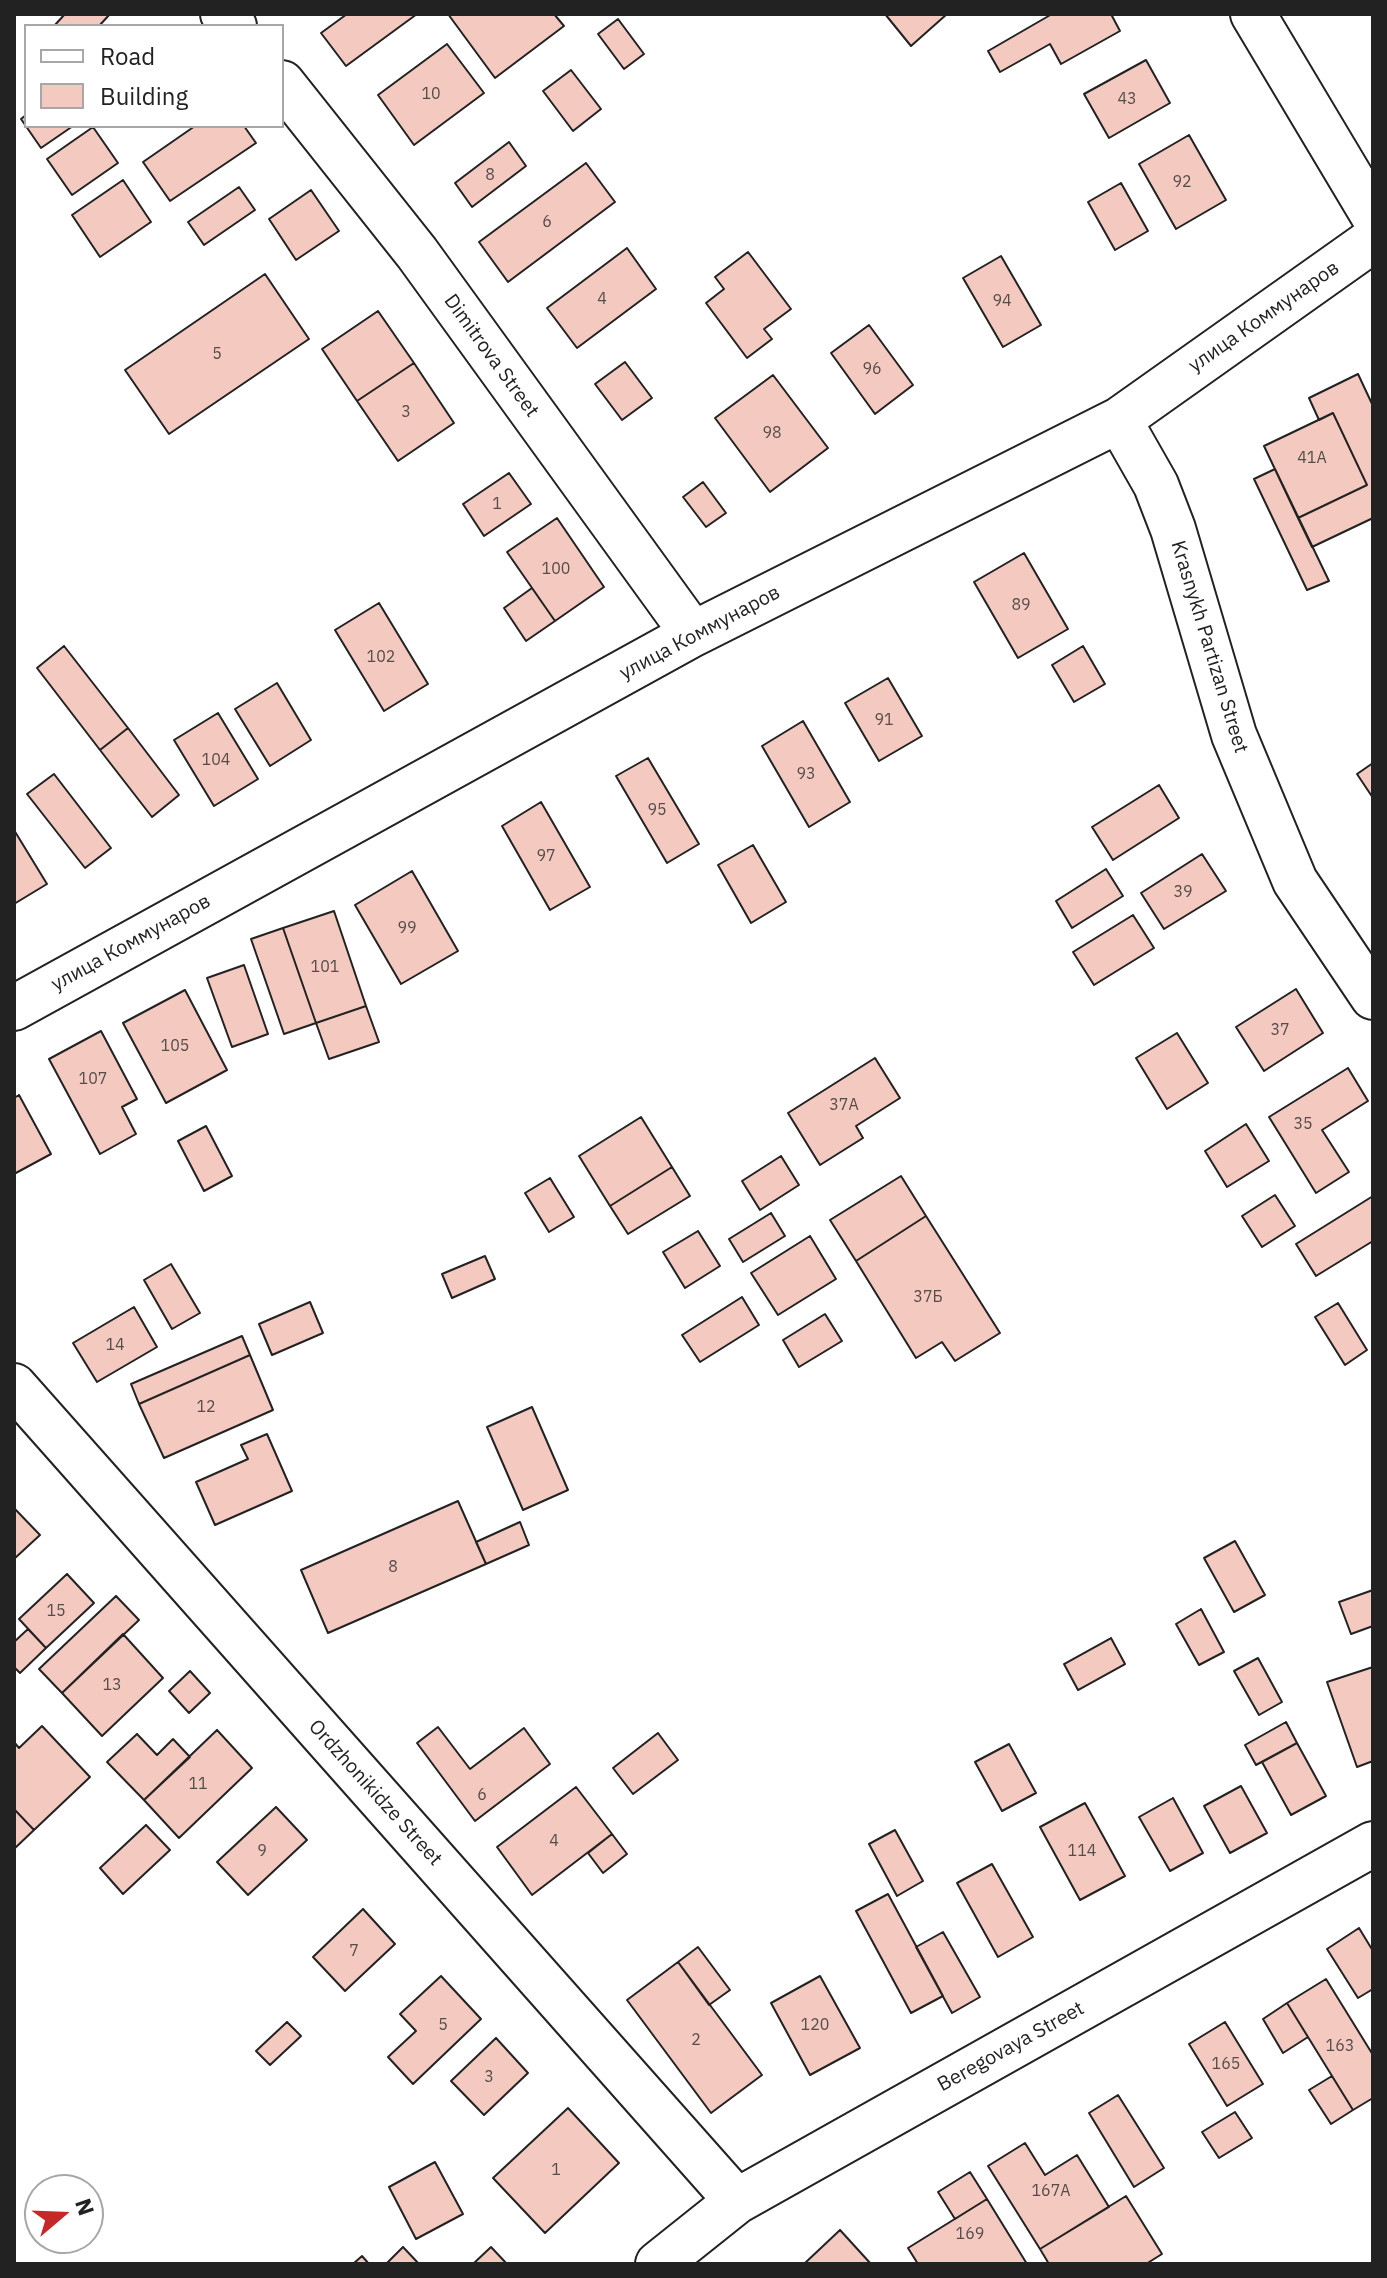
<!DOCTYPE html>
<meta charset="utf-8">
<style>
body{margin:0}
#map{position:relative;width:1387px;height:2278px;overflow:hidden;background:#fff;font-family:"IBM Plex Sans",sans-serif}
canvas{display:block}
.frame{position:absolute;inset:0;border:16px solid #222;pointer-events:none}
.legend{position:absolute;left:24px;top:24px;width:260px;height:104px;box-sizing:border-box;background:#fff;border:2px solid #a7a7a7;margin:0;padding:10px 14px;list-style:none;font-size:24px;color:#222}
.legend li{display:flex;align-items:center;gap:16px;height:40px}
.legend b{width:40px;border:2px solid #a7a7a7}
.north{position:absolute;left:24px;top:2174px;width:80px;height:80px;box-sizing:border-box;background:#fff;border:2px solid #a7a7a7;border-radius:50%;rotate:71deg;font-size:22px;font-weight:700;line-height:32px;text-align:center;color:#222}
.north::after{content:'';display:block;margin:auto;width:28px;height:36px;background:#c62828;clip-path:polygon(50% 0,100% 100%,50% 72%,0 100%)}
</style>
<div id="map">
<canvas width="1387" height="2278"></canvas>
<div class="frame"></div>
<ul class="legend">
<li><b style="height:10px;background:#fff"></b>Road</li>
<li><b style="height:22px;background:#f3c9c0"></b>Building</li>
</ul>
<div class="north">N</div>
</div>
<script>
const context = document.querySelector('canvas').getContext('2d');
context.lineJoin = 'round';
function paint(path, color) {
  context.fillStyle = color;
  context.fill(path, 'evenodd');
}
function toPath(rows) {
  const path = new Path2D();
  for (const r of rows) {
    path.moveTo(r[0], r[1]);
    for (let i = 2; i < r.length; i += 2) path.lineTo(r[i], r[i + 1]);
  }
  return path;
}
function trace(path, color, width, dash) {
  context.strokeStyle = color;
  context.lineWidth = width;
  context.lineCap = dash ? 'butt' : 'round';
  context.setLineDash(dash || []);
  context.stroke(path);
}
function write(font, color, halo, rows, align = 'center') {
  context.font = font + ' "IBM Plex Sans",sans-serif';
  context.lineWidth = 6;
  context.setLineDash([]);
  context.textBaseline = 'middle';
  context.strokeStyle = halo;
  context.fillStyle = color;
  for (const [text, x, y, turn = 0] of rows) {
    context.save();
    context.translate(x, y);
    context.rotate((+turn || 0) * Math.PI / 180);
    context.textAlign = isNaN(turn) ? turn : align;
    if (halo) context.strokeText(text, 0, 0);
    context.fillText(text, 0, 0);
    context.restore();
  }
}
const building = toPath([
 [65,14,110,14,99,26,54,26,65,14],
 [347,14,417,14,346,66,321,33,347,14],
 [448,14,554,14,564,26,495,78,448,14],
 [885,14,947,14,911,46,885,14],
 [1052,14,1111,14,1120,31,1061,64,1050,44,1000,72,988,51,1052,14],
 [618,19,644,54,624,69,598,34,618,19],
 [447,44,484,93,414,145,378,95,447,44],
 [1146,60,1170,103,1109,138,1084,94,1146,60],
 [571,70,601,109,573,131,543,91,571,70],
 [26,115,26,126,73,126,41,148,21,119,26,115],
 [195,126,244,126,256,143,170,201,143,162,195,126],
 [93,127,118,163,72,195,47,159,93,127],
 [1189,135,1226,200,1176,229,1139,164,1189,135],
 [509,142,526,166,472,207,455,183,509,142],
 [586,163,615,202,508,282,479,242,586,163],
 [123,180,151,222,100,257,72,215,123,180],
 [1121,183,1148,231,1115,250,1088,202,1121,183],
 [239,187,255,210,204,245,188,222,239,187],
 [311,190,339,231,296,260,269,219,311,190],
 [627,248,656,289,577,348,547,308,627,248],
 [748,252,791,309,764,329,772,339,747,358,706,303,724,289,715,277,748,252],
 [1001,256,1041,325,1003,347,963,278,1001,256],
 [265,274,309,339,169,434,125,370,265,274],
 [378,311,414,363,357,401,322,349,378,311],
 [869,325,913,385,875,414,831,353,869,325],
 [625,362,652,398,622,420,595,384,625,362],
 [414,363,454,423,398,461,357,401,414,363],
 [1358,374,1373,406,1373,518,1312,547,1298,518,1367,485,1333,413,1319,420,1309,398,1358,374],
 [773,375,828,448,770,492,715,418,773,375],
 [1333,413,1367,485,1298,518,1264,446,1333,413],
 [1275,469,1329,581,1307,590,1254,479,1275,469],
 [509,473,531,504,484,536,463,504,509,473],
 [703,482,726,513,706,527,683,497,703,482],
 [557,518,604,587,555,621,507,552,557,518],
 [1024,553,1068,629,1018,658,974,582,1024,553],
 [532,588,555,621,526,641,504,608,532,588],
 [379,603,428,684,384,711,335,630,379,603],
 [64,646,128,728,100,750,37,668,64,646],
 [1083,646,1105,684,1074,702,1052,665,1083,646],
 [888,678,922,736,879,761,845,703,888,678],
 [277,683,311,740,270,766,235,709,277,683],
 [218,713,258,779,214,806,174,740,218,713],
 [803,721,850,802,809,827,762,746,803,721],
 [128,728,179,795,152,817,100,750,128,728],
 [648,758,699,844,667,863,616,776,648,758],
 [1373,763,1373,798,1357,774,1373,763],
 [54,774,111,848,85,868,27,794,54,774],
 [1159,785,1179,818,1113,860,1092,827,1159,785],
 [541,802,590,887,550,910,502,826,541,802],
 [14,830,47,884,14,904,14,830],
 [753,845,786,902,751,923,718,865,753,845],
 [1202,854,1226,891,1164,929,1141,893,1202,854],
 [1106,869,1123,896,1072,928,1056,901,1106,869],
 [412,871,458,951,401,984,355,905,412,871],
 [334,911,366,1006,316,1023,283,928,334,911],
 [1133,915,1154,948,1094,985,1073,952,1133,915],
 [283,928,316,1023,284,1034,251,939,283,928],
 [244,965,268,1034,232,1047,207,978,244,965],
 [1296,989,1323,1033,1264,1071,1236,1027,1296,989],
 [185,990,227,1070,166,1103,123,1023,185,990],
 [366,1006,379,1042,329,1059,316,1023,366,1006],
 [101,1031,137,1099,122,1107,136,1134,100,1154,49,1059,101,1031],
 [1177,1033,1208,1083,1167,1109,1136,1058,1177,1033],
 [875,1058,900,1098,856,1126,863,1138,820,1165,788,1113,875,1058],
 [1348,1068,1368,1101,1322,1130,1349,1172,1316,1193,1269,1117,1348,1068],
 [19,1095,51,1154,14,1174,14,1098,19,1095],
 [641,1117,672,1167,610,1206,579,1156,641,1117],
 [1246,1124,1269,1161,1227,1187,1205,1151,1246,1124],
 [206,1126,232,1176,204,1191,178,1141,206,1126],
 [781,1156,799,1185,760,1210,742,1181,781,1156],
 [672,1167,690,1196,628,1234,610,1206,672,1167],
 [901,1176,926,1216,856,1261,830,1220,901,1176],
 [550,1178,574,1217,549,1232,525,1193,550,1178],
 [1275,1195,1295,1226,1262,1247,1242,1216,1275,1195],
 [1373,1196,1373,1241,1316,1276,1296,1244,1373,1196],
 [771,1213,785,1236,743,1262,729,1239,771,1213],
 [926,1216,1000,1333,955,1361,942,1342,916,1358,856,1261,926,1216],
 [698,1231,720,1266,685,1288,663,1252,698,1231],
 [810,1236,836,1279,778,1315,751,1273,810,1236],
 [485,1256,495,1279,452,1298,442,1274,485,1256],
 [171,1264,200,1313,172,1329,144,1280,171,1264],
 [742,1297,759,1325,700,1362,682,1335,742,1297],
 [310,1302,323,1333,272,1355,259,1324,310,1302],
 [1338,1303,1367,1350,1345,1365,1315,1317,1338,1303],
 [134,1307,157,1347,97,1382,73,1343,134,1307],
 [825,1314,842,1341,799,1367,783,1340,825,1314],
 [242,1336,250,1355,139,1404,131,1384,242,1336],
 [250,1355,273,1410,164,1458,139,1404,250,1355],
 [532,1407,568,1490,523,1510,487,1427,532,1407],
 [267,1434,292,1491,215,1525,196,1482,248,1459,241,1445,267,1434],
 [458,1501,486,1564,328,1633,301,1570,458,1501],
 [14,1508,40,1535,14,1559,14,1508],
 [520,1522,529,1545,486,1564,476,1542,520,1522],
 [1235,1541,1265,1595,1234,1612,1204,1558,1235,1541],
 [67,1574,94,1603,46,1648,19,1619,67,1574],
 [1373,1590,1373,1626,1351,1634,1339,1602,1373,1590],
 [116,1596,139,1620,62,1693,39,1669,116,1596],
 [1201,1609,1224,1652,1199,1665,1176,1624,1201,1609],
 [28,1629,46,1648,20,1673,14,1667,14,1642,28,1629],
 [123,1634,163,1678,102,1736,62,1693,123,1634],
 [1111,1638,1125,1664,1078,1690,1064,1664,1111,1638],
 [1258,1658,1282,1702,1259,1715,1234,1671,1258,1658],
 [1373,1667,1373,1761,1357,1767,1327,1682,1373,1667],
 [190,1671,210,1693,189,1713,169,1691,190,1671],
 [1286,1722,1297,1743,1256,1765,1245,1745,1286,1722],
 [42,1726,90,1777,34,1830,14,1809,14,1742,19,1748,42,1726],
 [438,1727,470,1769,524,1728,550,1764,475,1821,417,1743,438,1727],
 [217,1730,252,1768,179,1838,144,1800,217,1730],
 [658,1733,678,1760,633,1794,613,1768,658,1733],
 [137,1734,157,1755,173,1739,190,1757,144,1800,107,1762,137,1734],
 [1297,1743,1326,1796,1291,1815,1262,1762,1297,1743],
 [1009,1744,1036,1793,1002,1811,975,1762,1009,1744],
 [1241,1786,1267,1833,1230,1853,1204,1806,1241,1786],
 [576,1787,612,1834,532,1895,497,1847,576,1787],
 [1173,1798,1203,1853,1170,1871,1139,1817,1173,1798],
 [1085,1803,1125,1876,1080,1900,1040,1827,1085,1803],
 [276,1807,307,1840,248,1895,217,1862,276,1807],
 [14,1809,34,1830,14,1849,14,1809],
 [146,1825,170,1850,123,1894,100,1868,146,1825],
 [895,1830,923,1881,897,1896,869,1844,895,1830],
 [612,1834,627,1854,603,1873,588,1853,612,1834],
 [992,1864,1033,1937,998,1957,957,1883,992,1864],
 [888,1894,943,1996,911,2013,856,1911,888,1894],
 [363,1909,395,1944,345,1991,313,1957,363,1909],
 [1359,1928,1373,1951,1373,1989,1358,1998,1327,1949,1359,1928],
 [943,1932,980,1997,952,2013,916,1947,943,1932],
 [698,1947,730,1990,709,2005,678,1962,698,1947],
 [678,1962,762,2075,711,2113,627,2000,678,1962],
 [441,1976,481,2019,413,2084,388,2057,416,2031,400,2014,441,1976],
 [820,1976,860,2048,810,2075,771,2003,820,1976],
 [1326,1979,1373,2055,1373,2098,1353,2110,1287,2003,1326,1979],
 [1287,2003,1308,2037,1283,2053,1263,2019,1287,2003],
 [287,2022,301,2036,270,2065,256,2051,287,2022],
 [1225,2022,1263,2084,1227,2106,1189,2044,1225,2022],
 [496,2038,528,2073,484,2115,451,2081,496,2038],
 [1332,2076,1353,2110,1331,2124,1309,2090,1332,2076],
 [1118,2095,1164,2168,1134,2187,1089,2113,1118,2095],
 [568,2108,619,2163,545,2233,493,2178,568,2108],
 [1235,2112,1252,2138,1219,2158,1202,2132,1235,2112],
 [1025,2143,1045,2175,1077,2155,1109,2207,1040,2249,988,2166,1025,2143],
 [435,2162,463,2214,416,2239,389,2187,435,2162],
 [970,2172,987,2199,955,2219,938,2192,970,2172],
 [1126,2196,1162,2254,1146,2264,1049,2264,1040,2249,1126,2196],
 [987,2199,1027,2264,918,2264,908,2248,987,2199],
 [840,2230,871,2264,806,2264,805,2263,840,2230],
 [403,2247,419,2264,386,2264,403,2247],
 [491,2247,507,2264,473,2264,491,2247],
 [362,2256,369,2264,353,2264,362,2256]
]);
const minor = toPath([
 [223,14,234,26],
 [1253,14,1373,215],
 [282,83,417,253,693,634],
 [1119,420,1156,485,1173,529,1234,735,1295,881,1373,997],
 [14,1008,693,634,1119,420,1373,240],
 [14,1386,737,2201],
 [658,2264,737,2201,1373,1844]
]);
const numberNames = [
 ["10",431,94],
 ["43",1127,99],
 ["8",490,175],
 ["92",1182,182],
 ["6",547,222],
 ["4",602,299],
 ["94",1002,301],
 ["5",217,354],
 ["96",872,369],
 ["3",406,412],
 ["98",772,433],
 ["41А",1312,458],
 ["1",497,504],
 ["100",556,569],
 ["89",1021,605],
 ["102",381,657],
 ["91",884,720],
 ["104",216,760],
 ["93",806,774],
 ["95",657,810],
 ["97",546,856],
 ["39",1183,892],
 ["99",407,928],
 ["101",325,967],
 ["37",1280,1030],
 ["105",175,1046],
 ["107",93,1079],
 ["37А",844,1105],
 ["35",1303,1124],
 ["37Б",928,1297],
 ["14",115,1345],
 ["12",206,1407],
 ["8",393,1567],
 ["15",56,1611],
 ["13",112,1685],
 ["11",198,1784],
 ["6",482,1795],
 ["4",554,1841],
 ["9",262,1851],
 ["114",1082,1851],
 ["7",354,1951],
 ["5",443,2025],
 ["120",815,2025],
 ["2",696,2040],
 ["163",1340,2046],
 ["165",1226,2064],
 ["3",489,2077],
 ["1",556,2170],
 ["167А",1051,2191],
 ["169",970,2234]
];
const streetNames = [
 ["улица Коммунаров",1264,317,-35],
 ["Dimitrova Street",491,356,54],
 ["улица Коммунаров",700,633,-28],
 ["Krasnykh Partizan Street",1209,647,73],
 ["улица Коммунаров",131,943,-29],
 ["Ordzhonikidze Street",375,1793,48],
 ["Beregovaya Street",1011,2047,-29]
];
paint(building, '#f3c9c0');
trace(building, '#222', 2);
trace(minor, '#222', 48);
trace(minor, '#fff', 44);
write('16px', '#564c4a', null, numberNames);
write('20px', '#222', '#fff', streetNames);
</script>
